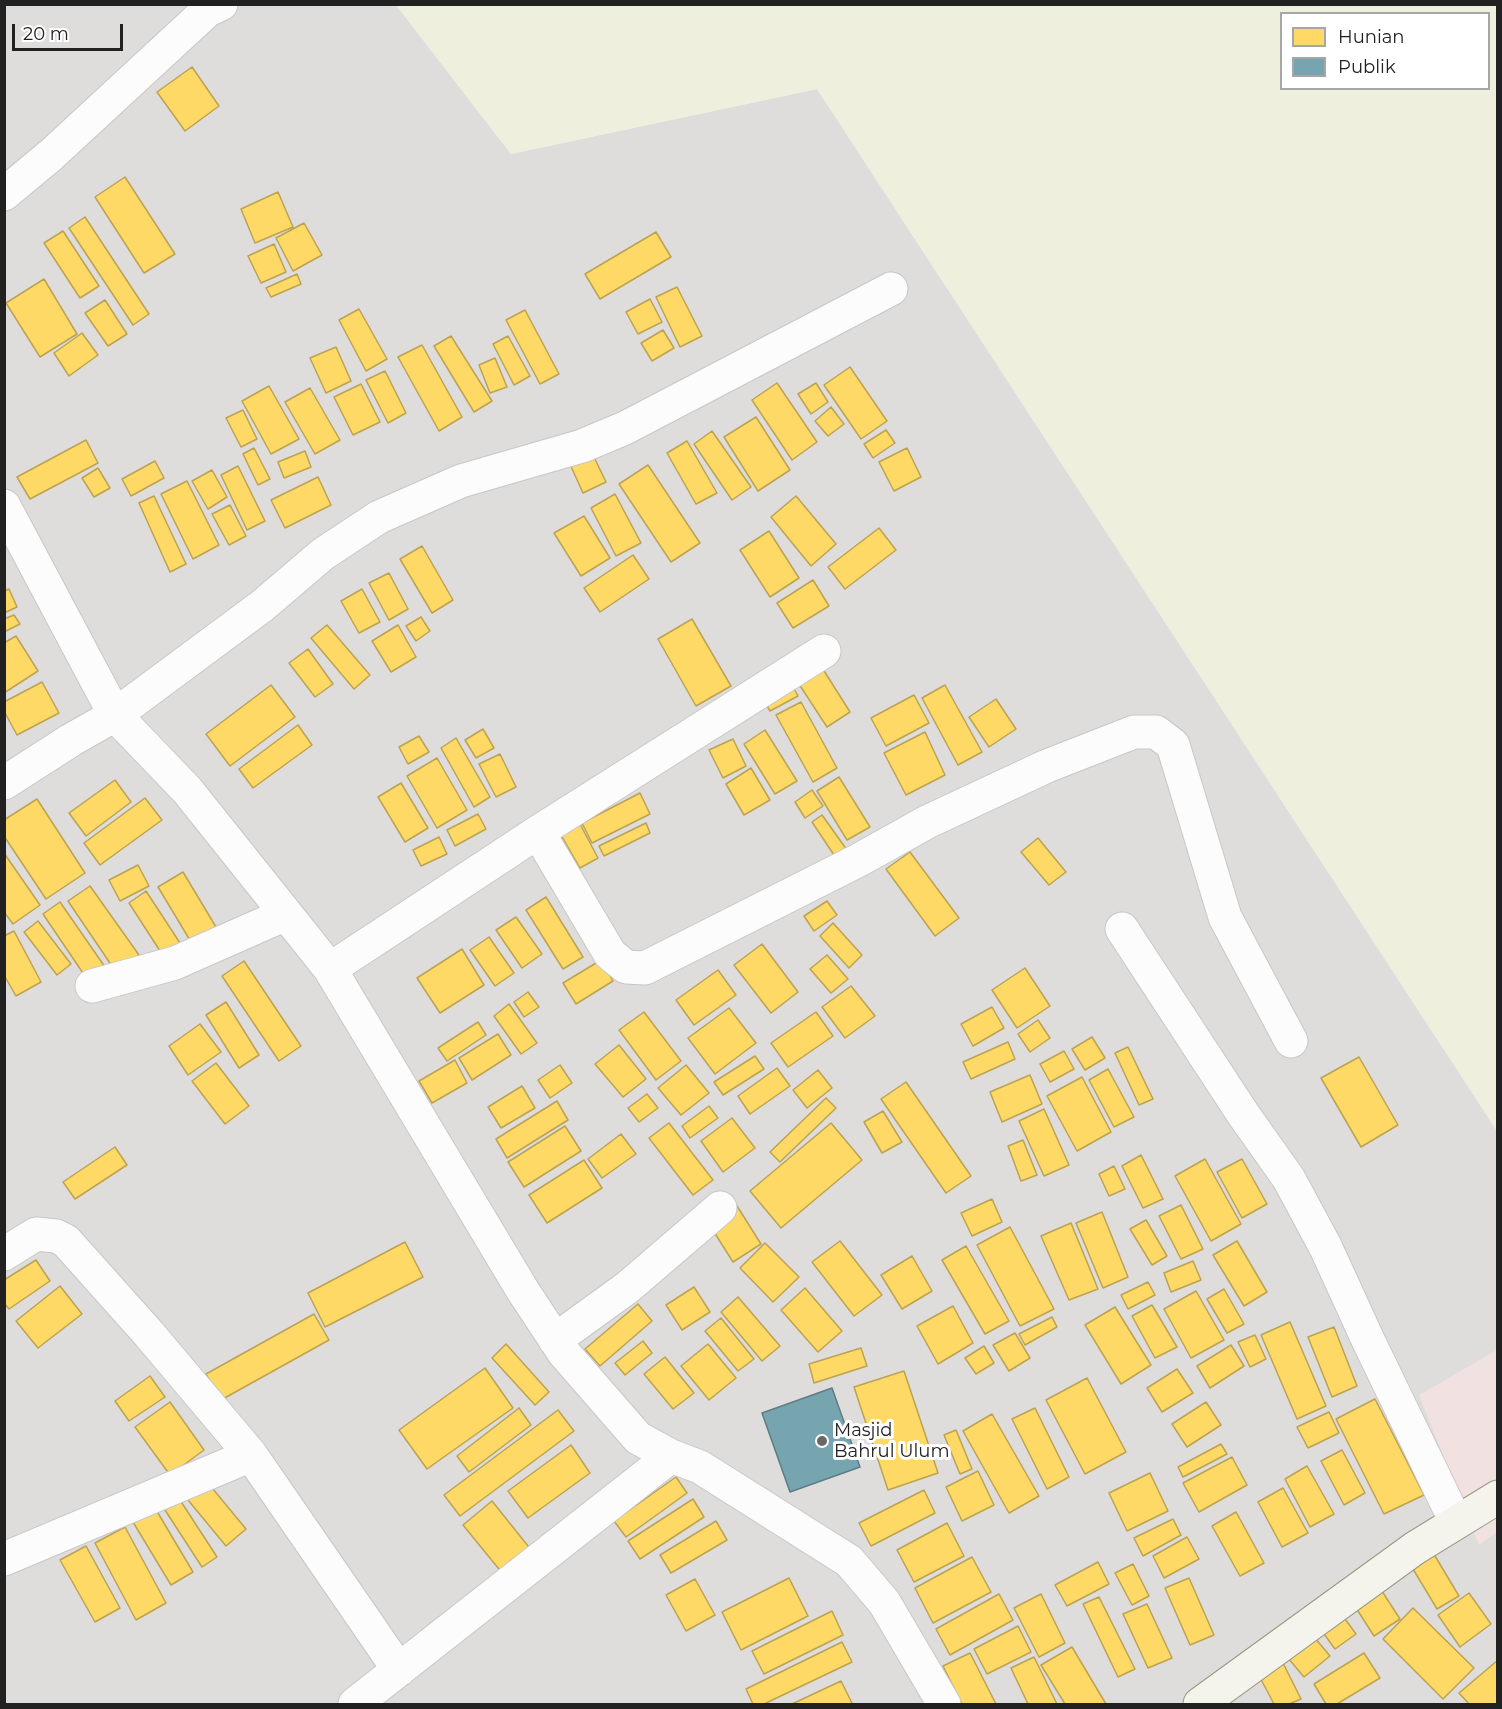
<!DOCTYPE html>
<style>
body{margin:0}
#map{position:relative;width:1502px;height:1709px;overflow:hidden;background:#efedea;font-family:Montserrat,sans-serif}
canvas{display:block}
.frame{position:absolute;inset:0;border:6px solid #212121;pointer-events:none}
.legend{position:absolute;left:1280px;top:12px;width:210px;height:78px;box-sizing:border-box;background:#fff;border:2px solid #a6a6a6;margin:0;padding:8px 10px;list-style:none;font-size:18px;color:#212121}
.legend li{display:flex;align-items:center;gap:12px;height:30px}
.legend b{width:30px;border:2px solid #a6a6a6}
.scale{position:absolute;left:12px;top:24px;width:111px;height:27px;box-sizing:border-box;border:3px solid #212121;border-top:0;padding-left:8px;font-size:18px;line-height:21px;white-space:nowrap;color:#212121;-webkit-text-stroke:4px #fff;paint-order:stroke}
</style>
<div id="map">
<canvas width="1502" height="1709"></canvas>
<div class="frame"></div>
<ul class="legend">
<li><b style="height:16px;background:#ffd966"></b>Hunian</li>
<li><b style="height:16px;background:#76a5af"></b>Publik</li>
</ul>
<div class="scale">20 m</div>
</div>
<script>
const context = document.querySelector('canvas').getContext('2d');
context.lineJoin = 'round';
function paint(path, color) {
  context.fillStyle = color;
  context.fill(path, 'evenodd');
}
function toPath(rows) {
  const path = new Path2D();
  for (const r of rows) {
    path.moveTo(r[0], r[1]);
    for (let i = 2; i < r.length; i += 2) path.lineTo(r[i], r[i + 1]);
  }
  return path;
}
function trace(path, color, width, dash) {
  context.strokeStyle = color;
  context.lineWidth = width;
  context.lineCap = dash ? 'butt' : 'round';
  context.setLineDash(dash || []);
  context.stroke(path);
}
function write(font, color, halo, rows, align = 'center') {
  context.font = font + ' Montserrat,sans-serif';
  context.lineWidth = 6;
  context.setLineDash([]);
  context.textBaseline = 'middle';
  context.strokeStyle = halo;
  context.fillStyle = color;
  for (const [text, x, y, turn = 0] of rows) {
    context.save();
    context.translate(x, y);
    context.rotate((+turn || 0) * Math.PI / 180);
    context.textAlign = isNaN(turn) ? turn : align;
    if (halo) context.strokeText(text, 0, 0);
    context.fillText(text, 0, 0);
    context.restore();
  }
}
const residential = toPath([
 [5,5,396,5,511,154,817,89,1497,1131,1497,1704,5,1704]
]);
const commercial = toPath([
 [1497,1350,1497,1532,1479,1545,1419,1395]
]);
const farmland = toPath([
 [396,5,1497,5,1497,1131,817,89,511,154],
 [1282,14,1488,14,1488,88,1282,88]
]);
const homes = toPath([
 [192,67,219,106,185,131,157,92,192,67],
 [125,177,175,254,144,273,95,197,125,177],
 [278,192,293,227,255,243,241,209,278,192],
 [85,217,149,314,133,325,69,228,85,217],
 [304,223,322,255,293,271,276,238,304,223],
 [63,231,99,286,80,298,44,243,63,231],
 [656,232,671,257,600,299,585,274,656,232],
 [274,244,286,272,261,283,248,256,274,244],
 [297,274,301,284,271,297,266,288,297,274],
 [44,279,77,334,40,357,6,303,44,279],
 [677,287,702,336,680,347,656,297,677,287],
 [650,299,662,322,638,334,626,312,650,299],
 [105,300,127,334,108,346,85,313,105,300],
 [359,309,387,359,366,371,339,320,359,309],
 [525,310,559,374,540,384,506,320,525,310],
 [663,330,674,348,652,361,641,343,663,330],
 [82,333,98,355,69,376,54,353,82,333],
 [451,336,492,401,474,412,434,346,451,336],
 [508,336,530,376,514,385,493,344,508,336],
 [422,345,462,417,439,431,398,357,422,345],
 [336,347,351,381,326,393,310,358,336,347],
 [495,358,507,387,490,393,479,365,495,358],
 [850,367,887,421,861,439,824,385,850,367],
 [385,371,406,413,388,423,366,380,385,371],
 [777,383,817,442,792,460,752,400,777,383],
 [816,383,828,402,811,414,798,394,816,383],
 [361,384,380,422,353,435,334,397,361,384],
 [269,386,299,439,271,454,242,401,269,386],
 [310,388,340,440,315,454,285,402,310,388],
 [831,407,844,424,828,436,815,421,831,407],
 [243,410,257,439,241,447,226,418,243,410],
 [756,417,790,470,758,491,724,437,756,417],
 [886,430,895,443,873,458,864,444,886,430],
 [712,431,751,487,732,500,694,444,712,431],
 [86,440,98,463,30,499,17,477,86,440],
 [687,441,717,493,696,504,667,453,687,441],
 [254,448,270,479,258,485,243,454,254,448],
 [907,448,921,477,894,491,879,462,907,448],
 [305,451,311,467,284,478,278,462,305,451],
 [592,453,606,482,583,493,569,462,592,453],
 [155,461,164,478,131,496,122,479,155,461],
 [648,465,700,543,671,562,619,484,648,465],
 [238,466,265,521,247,530,221,475,238,466],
 [98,468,110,488,94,497,82,478,98,468],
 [212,470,227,497,208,509,192,481,212,470],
 [318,477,331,505,285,528,271,500,318,477],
 [187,481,219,545,193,559,161,494,187,481],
 [615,494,641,543,616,556,591,508,615,494],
 [154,496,186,564,170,572,139,503,154,496],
 [796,496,836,544,811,566,771,517,796,496],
 [230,505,246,536,229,545,212,514,230,505],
 [584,516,610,558,581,576,554,533,584,516],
 [879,528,896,550,845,589,828,567,879,528],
 [769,531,799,578,770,597,740,550,769,531],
 [422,546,453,600,432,613,400,559,422,546],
 [633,555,649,579,600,612,584,588,633,555],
 [389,573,408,609,389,620,369,583,389,573],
 [813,580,829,606,793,628,777,603,813,580],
 [9,589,17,607,4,613,4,591,9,589],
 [362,589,380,622,359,633,341,601,362,589],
 [14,615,20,624,4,632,4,619,14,615],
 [421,617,430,631,416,641,406,626,421,617],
 [692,619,731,686,696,706,658,639,692,619],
 [327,625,370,675,354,689,311,638,327,625],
 [398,625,416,657,391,672,372,641,398,625],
 [16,636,38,671,4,693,4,643,16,636],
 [308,649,333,684,315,697,289,663,308,649],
 [821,666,850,712,827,727,797,681,821,666],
 [42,682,59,713,17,735,4,711,4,702,42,682],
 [791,683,798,696,770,711,763,699,791,683],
 [271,685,295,717,230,766,206,734,271,685],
 [945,685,982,752,958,765,922,698,945,685],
 [914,695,929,723,886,746,871,718,914,695],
 [996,699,1016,729,989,747,969,717,996,699],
 [801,702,837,768,813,782,776,715,801,702],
 [298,725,312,745,253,788,239,769,298,725],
 [483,729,494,748,476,758,465,740,483,729],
 [765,730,797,781,775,794,744,744,765,730],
 [925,732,945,775,906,795,884,753,925,732],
 [419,736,429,752,408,764,399,747,419,736],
 [456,738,490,797,474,807,441,748,456,738],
 [733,739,746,766,723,778,709,750,733,739],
 [500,754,516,787,496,797,479,764,500,754],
 [437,758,467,810,437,828,407,776,437,758],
 [751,768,770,800,744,815,726,784,751,768],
 [839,777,870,827,847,840,817,791,839,777],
 [115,780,131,802,86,836,69,813,115,780],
 [401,783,428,828,405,842,378,797,401,783],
 [812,790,823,806,805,818,795,802,812,790],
 [640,793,650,814,592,843,582,823,640,793],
 [145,798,162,820,100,865,84,843,145,798],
 [37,799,85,873,46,899,4,836,4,820,37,799],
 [478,814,486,829,455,846,447,830,478,814],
 [822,815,847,850,836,858,812,822,822,815],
 [646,823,650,833,604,856,599,846,646,823],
 [580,824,598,858,580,868,561,835,580,824],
 [439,837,447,854,421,866,413,850,439,837],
 [1038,838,1066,872,1049,885,1021,852,1038,838],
 [910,852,959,918,935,936,886,869,910,852],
 [4,853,40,905,13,924,4,912,4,853],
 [138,865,149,886,120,901,109,880,138,865],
 [183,872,219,932,194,947,158,887,183,872],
 [90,886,139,955,116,972,68,901,90,886],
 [146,891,180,943,162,954,129,903,146,891],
 [546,897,583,957,563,969,526,910,546,897],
 [827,901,837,915,814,931,804,916,827,901],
 [60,902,105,967,87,979,43,914,60,902],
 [516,917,542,954,522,968,496,930,516,917],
 [38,921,71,964,57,975,24,932,38,921],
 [833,923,862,955,849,968,820,936,833,923],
 [14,931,41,982,16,996,4,975,4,936,14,931],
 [489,937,514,973,495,986,470,950,489,937],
 [762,944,798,992,771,1013,734,965,762,944],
 [462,949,484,985,440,1013,417,978,462,949],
 [827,955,848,979,831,993,810,969,827,955],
 [601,960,613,981,576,1004,563,983,601,960],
 [244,961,301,1046,279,1061,222,976,244,961],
 [1025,968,1050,1006,1017,1028,992,990,1025,968],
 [718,970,736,995,694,1025,676,1000,718,970],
 [851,986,875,1016,845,1038,822,1007,851,986],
 [528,992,539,1007,524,1017,514,1002,528,992],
 [226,1002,259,1055,239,1068,206,1015,226,1002],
 [509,1004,537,1043,521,1054,494,1016,509,1004],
 [992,1007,1004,1028,973,1046,961,1024,992,1007],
 [729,1008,756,1043,715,1074,688,1038,729,1008],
 [644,1012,681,1061,656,1080,619,1030,644,1012],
 [816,1012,833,1036,788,1067,771,1043,816,1012],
 [1038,1020,1050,1038,1030,1052,1018,1034,1038,1020],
 [478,1022,486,1035,447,1061,438,1048,478,1022],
 [200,1024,221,1052,188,1075,169,1046,200,1024],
 [498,1034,511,1055,472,1080,459,1058,498,1034],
 [1092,1037,1105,1058,1085,1070,1072,1049,1092,1037],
 [1008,1042,1015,1059,971,1079,963,1062,1008,1042],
 [619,1045,646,1079,623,1097,595,1064,619,1045],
 [1128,1047,1153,1099,1139,1105,1115,1053,1128,1047],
 [1064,1051,1074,1069,1050,1082,1040,1064,1064,1051],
 [755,1056,764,1069,723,1095,714,1082,755,1056],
 [1359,1057,1398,1125,1361,1147,1321,1078,1359,1057],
 [455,1060,467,1083,432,1103,419,1081,455,1060],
 [216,1063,249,1106,225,1124,192,1081,216,1063],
 [560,1065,572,1083,550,1098,538,1080,560,1065],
 [686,1065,709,1093,681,1115,658,1088,686,1065],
 [777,1068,790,1086,750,1114,738,1096,777,1068],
 [1108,1069,1134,1117,1114,1127,1089,1080,1108,1069],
 [818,1070,832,1088,807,1108,793,1090,818,1070],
 [1030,1075,1042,1104,1002,1122,990,1092,1030,1075],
 [1082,1077,1111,1132,1077,1151,1047,1096,1082,1077],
 [906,1082,971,1176,946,1193,881,1099,906,1082],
 [522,1086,535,1108,501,1128,488,1107,522,1086],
 [647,1094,658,1108,639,1122,628,1108,647,1094],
 [826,1098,836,1108,780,1162,770,1152,826,1098],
 [557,1101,568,1120,507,1158,496,1139,557,1101],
 [709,1106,718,1118,690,1138,682,1126,709,1106],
 [1044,1109,1069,1165,1044,1176,1019,1121,1044,1109],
 [883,1111,902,1142,882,1153,864,1122,883,1111],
 [732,1118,755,1148,723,1172,701,1141,732,1118],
 [669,1123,713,1180,693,1195,649,1138,669,1123],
 [831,1123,862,1160,781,1228,750,1191,831,1123],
 [565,1126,581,1151,524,1187,508,1162,565,1126],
 [621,1134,636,1154,602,1178,588,1159,621,1134],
 [1023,1140,1037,1175,1021,1181,1008,1146,1023,1140],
 [115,1147,127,1165,75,1199,63,1182,115,1147],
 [1141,1155,1163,1199,1143,1208,1122,1166,1141,1155],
 [1205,1159,1241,1224,1211,1241,1175,1176,1205,1159],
 [1242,1159,1267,1204,1242,1218,1217,1172,1242,1159],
 [584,1160,602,1188,547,1223,529,1195,584,1160],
 [1114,1166,1125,1189,1109,1196,1099,1174,1114,1166],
 [992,1199,1002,1222,972,1236,961,1213,992,1199],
 [1181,1205,1203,1249,1181,1259,1159,1216,1181,1205],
 [737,1206,761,1244,733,1262,709,1224,737,1206],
 [1102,1212,1128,1277,1103,1288,1076,1223,1102,1212],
 [1146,1220,1167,1256,1152,1265,1130,1229,1146,1220],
 [1071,1223,1098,1289,1069,1300,1041,1236,1071,1223],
 [1010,1227,1054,1309,1020,1326,977,1245,1010,1227],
 [840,1241,882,1295,854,1316,812,1262,840,1241],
 [1237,1241,1267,1292,1244,1306,1213,1255,1237,1241],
 [405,1242,423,1277,325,1327,308,1293,405,1242],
 [765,1243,799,1277,773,1302,740,1268,765,1243],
 [966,1246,1009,1321,985,1334,942,1260,966,1246],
 [912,1256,932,1291,902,1309,881,1275,912,1256],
 [36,1260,50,1281,9,1309,4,1303,4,1280,36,1260],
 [1193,1261,1201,1280,1171,1292,1164,1273,1193,1261],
 [1148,1282,1155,1295,1128,1309,1121,1295,1148,1282],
 [60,1286,82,1314,38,1348,16,1321,60,1286],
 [694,1287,710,1312,682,1330,666,1305,694,1287],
 [805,1288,842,1331,818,1352,781,1310,805,1288],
 [1224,1289,1244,1324,1227,1333,1207,1299,1224,1289],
 [1196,1291,1224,1340,1191,1358,1164,1309,1196,1291],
 [738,1297,780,1346,762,1361,721,1312,738,1297],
 [638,1304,652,1321,600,1366,585,1349,638,1304],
 [1152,1305,1177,1347,1155,1358,1132,1316,1152,1305],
 [953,1306,973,1343,938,1364,917,1326,953,1306],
 [1115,1307,1151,1365,1121,1384,1085,1325,1115,1307],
 [314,1314,329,1340,221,1400,206,1374,314,1314],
 [1052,1317,1057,1327,1025,1345,1019,1334,1052,1317],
 [721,1318,754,1359,738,1371,705,1331,721,1318],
 [1290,1322,1326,1406,1297,1419,1261,1335,1290,1322],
 [1334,1327,1357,1386,1332,1397,1308,1337,1334,1327],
 [1015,1333,1030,1358,1009,1371,993,1345,1015,1333],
 [1255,1335,1266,1359,1250,1367,1238,1342,1255,1335],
 [643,1341,652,1353,625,1375,615,1363,643,1341],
 [506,1344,549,1392,535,1405,492,1358,506,1344],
 [708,1344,736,1378,709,1400,681,1366,708,1344],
 [1231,1345,1244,1366,1210,1388,1197,1366,1231,1345],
 [984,1346,994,1363,976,1374,965,1358,984,1346],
 [861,1348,867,1366,814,1383,809,1364,861,1348],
 [665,1357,694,1393,673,1409,644,1374,665,1357],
 [485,1368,513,1408,427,1469,399,1430,485,1368],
 [1177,1369,1193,1393,1162,1412,1147,1388,1177,1369],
 [904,1371,938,1473,888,1490,854,1387,904,1371],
 [150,1376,165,1397,129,1421,115,1401,150,1376],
 [1087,1378,1126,1452,1085,1474,1046,1400,1087,1378],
 [1375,1399,1424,1495,1384,1514,1336,1419,1375,1399],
 [170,1402,204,1450,170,1475,135,1427,170,1402],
 [1206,1402,1221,1425,1187,1447,1172,1424,1206,1402],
 [519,1408,531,1425,469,1472,457,1456,519,1408],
 [1035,1408,1069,1477,1047,1489,1012,1419,1035,1408],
 [558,1410,574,1431,460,1516,444,1495,558,1410],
 [1329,1412,1339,1433,1308,1448,1297,1427,1329,1412],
 [992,1414,1039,1496,1009,1513,963,1431,992,1414],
 [956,1430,972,1469,960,1474,944,1435,956,1430],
 [1221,1444,1227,1454,1183,1477,1178,1467,1221,1444],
 [571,1445,590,1473,528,1518,508,1491,571,1445],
 [1342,1450,1365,1493,1344,1505,1321,1461,1342,1450],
 [1232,1457,1247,1485,1199,1512,1183,1483,1232,1457],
 [1307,1466,1334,1514,1310,1527,1285,1479,1307,1466],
 [978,1471,994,1505,962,1521,946,1487,978,1471],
 [1150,1473,1168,1511,1127,1531,1109,1493,1150,1473],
 [676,1477,687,1493,626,1537,614,1521,676,1477],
 [208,1483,246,1529,226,1546,188,1500,208,1483],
 [1283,1488,1308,1533,1282,1547,1258,1502,1283,1488],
 [924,1490,935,1513,871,1546,859,1523,924,1490],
 [693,1499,704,1517,640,1559,628,1541,693,1499],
 [180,1500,217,1557,202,1567,165,1510,180,1500],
 [492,1501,532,1551,503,1574,463,1525,492,1501],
 [155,1508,193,1572,171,1585,133,1522,155,1508],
 [1236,1512,1264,1563,1240,1576,1212,1526,1236,1512],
 [1173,1519,1181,1535,1143,1556,1134,1538,1173,1519],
 [716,1521,727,1540,671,1573,660,1555,716,1521],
 [947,1523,964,1556,914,1582,897,1550,947,1523],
 [125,1527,166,1603,136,1620,95,1543,125,1527],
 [1187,1537,1199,1559,1164,1578,1153,1556,1187,1537],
 [86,1546,120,1608,95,1622,60,1560,86,1546],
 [1429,1546,1459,1596,1437,1609,1407,1559,1429,1546],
 [972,1557,991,1592,933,1623,915,1588,972,1557],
 [1098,1562,1109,1584,1067,1606,1055,1585,1098,1562],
 [1133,1564,1149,1596,1132,1605,1115,1573,1133,1564],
 [789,1578,808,1616,741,1650,722,1612,789,1578],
 [1189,1578,1214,1635,1190,1645,1165,1588,1189,1578],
 [695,1579,715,1615,686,1631,666,1595,695,1579],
 [1376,1582,1400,1619,1374,1636,1351,1600,1376,1582],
 [1469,1593,1491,1624,1460,1647,1438,1615,1469,1593],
 [999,1594,1013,1620,950,1655,936,1629,999,1594],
 [1041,1594,1065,1643,1039,1657,1014,1608,1041,1594],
 [1099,1597,1135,1669,1118,1677,1083,1604,1099,1597],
 [1147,1604,1172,1658,1148,1668,1123,1614,1147,1604],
 [1413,1608,1474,1668,1443,1699,1383,1639,1413,1608],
 [832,1611,843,1635,764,1674,752,1651,832,1611],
 [1340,1612,1356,1634,1335,1649,1319,1627,1340,1612],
 [1018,1626,1031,1652,987,1674,974,1649,1018,1626],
 [1314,1637,1330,1656,1304,1677,1288,1658,1314,1637],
 [842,1642,852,1662,764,1704,753,1704,746,1689,842,1642],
 [1072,1647,1106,1704,1065,1704,1041,1665,1072,1647],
 [970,1653,996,1704,962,1704,943,1666,970,1653],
 [1364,1653,1380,1678,1337,1704,1326,1704,1314,1684,1364,1653],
 [1034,1657,1057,1704,1028,1704,1011,1668,1034,1657],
 [1280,1657,1301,1699,1289,1704,1274,1704,1256,1670,1280,1657],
 [1498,1660,1498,1704,1469,1704,1459,1693,1498,1660],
 [841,1681,852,1703,849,1704,792,1704,841,1681]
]);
const public = toPath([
 [832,1388,860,1467,790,1492,762,1413,832,1388]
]);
const minor = toPath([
 [4,194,51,155,208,10,221,4],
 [4,506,115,715,262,606,323,554,379,517,461,481,582,446,625,428,891,289],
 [4,783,71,740,115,715,187,790,330,969,523,1291,564,1353,638,1438,671,1456,700,1467,849,1561,884,1602,944,1704],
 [538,832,610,954,626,967,645,968,859,860,927,822,1047,766,1134,732,1156,732,1173,745,1225,917,1291,1041],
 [1122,929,1243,1114,1289,1179,1326,1248,1368,1340,1456,1522],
 [330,969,538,832,824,651],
 [92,986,175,963,286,914],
 [4,1254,36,1234,56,1236,66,1241,149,1334,251,1455,399,1670],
 [555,1340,628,1287,720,1208],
 [4,1559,251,1455],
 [355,1704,671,1456]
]);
const secondary = toPath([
 [1200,1704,1415,1548,1498,1497]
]);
const markers = [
 [822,1441,6,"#696867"]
];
const poiNames = [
 ["Masjid",834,1431],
 ["Bahrul Ulum",834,1452]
];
paint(residential, '#dedddb');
paint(commercial, '#f1e1e0');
paint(farmland, '#eeefdd');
paint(homes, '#ffd966');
trace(homes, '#bca251', 1.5);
paint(public, '#76a5af');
trace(public, '#5c7d84', 1.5);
trace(minor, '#c8c7c6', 35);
trace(secondary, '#989981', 35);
trace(minor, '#fdfcfc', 33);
trace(secondary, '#f4f4ed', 33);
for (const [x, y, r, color] of markers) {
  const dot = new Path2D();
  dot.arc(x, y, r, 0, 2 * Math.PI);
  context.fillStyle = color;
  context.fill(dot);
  trace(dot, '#fff', 2);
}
write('18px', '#212121', '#fff', poiNames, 'left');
</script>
